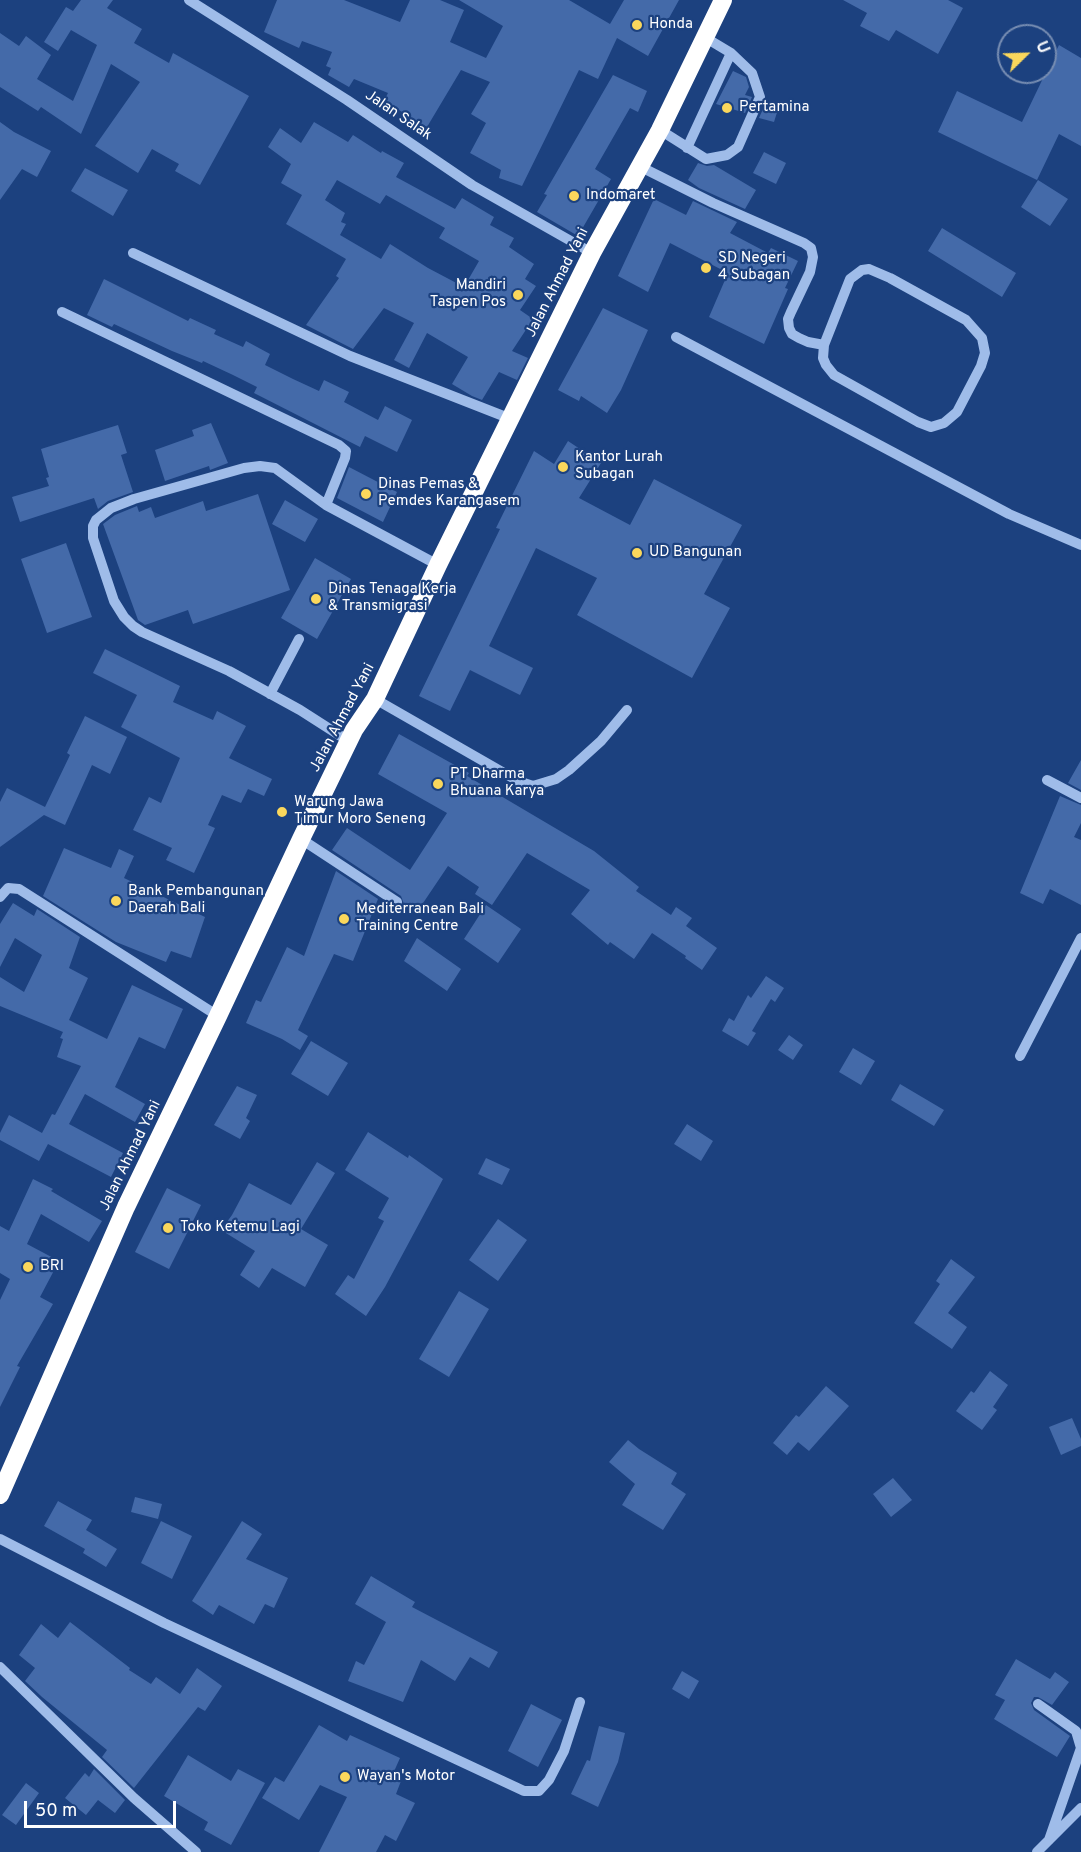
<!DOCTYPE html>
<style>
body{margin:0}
#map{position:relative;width:1081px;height:1852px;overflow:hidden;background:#1c417f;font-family:Overpass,sans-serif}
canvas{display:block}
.north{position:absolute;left:997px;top:24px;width:60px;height:60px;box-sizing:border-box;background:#1c417f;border:2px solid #778db2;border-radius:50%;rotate:67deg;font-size:16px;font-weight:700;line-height:24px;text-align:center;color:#fff}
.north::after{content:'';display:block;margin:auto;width:21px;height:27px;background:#fad75c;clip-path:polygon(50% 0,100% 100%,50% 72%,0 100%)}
.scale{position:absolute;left:24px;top:1801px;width:152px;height:27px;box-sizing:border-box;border:3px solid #fff;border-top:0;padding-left:8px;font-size:18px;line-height:21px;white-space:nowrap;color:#fff;-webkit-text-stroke:4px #1c417f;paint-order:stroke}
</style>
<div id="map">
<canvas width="1081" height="1852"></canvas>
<div class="north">U</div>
<div class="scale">50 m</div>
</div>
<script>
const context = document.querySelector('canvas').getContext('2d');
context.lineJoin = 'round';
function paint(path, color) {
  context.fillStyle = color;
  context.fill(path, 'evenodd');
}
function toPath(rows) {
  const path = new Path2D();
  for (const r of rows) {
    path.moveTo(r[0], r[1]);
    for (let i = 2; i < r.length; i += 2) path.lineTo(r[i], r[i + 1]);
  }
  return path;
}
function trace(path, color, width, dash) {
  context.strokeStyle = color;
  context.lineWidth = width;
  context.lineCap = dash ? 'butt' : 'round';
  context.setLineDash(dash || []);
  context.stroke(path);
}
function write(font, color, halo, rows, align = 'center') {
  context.font = font + ' Overpass,sans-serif';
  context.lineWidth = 4.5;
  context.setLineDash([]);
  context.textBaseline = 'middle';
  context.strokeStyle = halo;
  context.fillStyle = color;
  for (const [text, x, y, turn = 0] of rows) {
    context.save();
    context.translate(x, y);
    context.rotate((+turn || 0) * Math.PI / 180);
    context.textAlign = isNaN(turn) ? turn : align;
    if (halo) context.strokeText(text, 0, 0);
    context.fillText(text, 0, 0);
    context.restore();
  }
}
const building = toPath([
 [81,0,113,0,107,8,142,29,134,43,169,63,173,53,249,96,200,185,175,171,179,164,152,149,138,173,95,146,140,82,111,64,81,134,41,107,38,111,0,87,0,33,19,46,26,36,51,55,37,79,73,101,97,45,71,30,58,51,44,42,66,7,73,11],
 [277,0,344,0,400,22,410,0,440,0,464,10,450,42,486,58,503,26,459,0,569,0,610,24,624,0,679,0,648,56,617,38,598,79,579,70,522,186,499,178,501,170,470,153,486,123,471,114,490,82,461,70,427,127,384,101,388,93,354,79,349,87,328,75,331,68,326,66,332,52,302,41,299,48,264,32],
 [843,0,948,0,963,8,938,54,896,30,889,41,860,26,867,13],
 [1059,45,1081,58,1081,146,1059,134,1037,180,938,132,957,91,1022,122],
 [733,71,746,77,749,87,745,95,752,97,745,113,716,104],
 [613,75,647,91,638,112,630,108,595,169,611,179,578,236,537,212,547,195,544,194],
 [766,102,779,106,774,122,759,118],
 [0,122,14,132,51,151,37,177,22,169,0,200],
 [314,122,348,142,353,135,381,153,382,151,404,163,396,177,455,209,462,198,494,217,490,225,514,238,509,247,534,264,525,279,536,286,520,310,533,319,512,351,528,358,517,380,499,372,482,400,472,396,452,384,468,357,427,333,409,368,394,360,414,323,384,308,353,349,306,325,339,278,336,276,346,259,286,224,302,195,281,183,291,164,268,147,280,128,301,143],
 [337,180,380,204,386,195,445,228,439,238,479,261,464,287,428,268,390,244,381,259,340,235,346,224,341,222,345,213,325,200],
 [764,152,786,163,776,184,753,173],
 [698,163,707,166,714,165,756,190,745,209,699,188,688,180],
 [85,168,128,190,113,216,71,191],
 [1038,180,1068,199,1050,226,1021,207],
 [654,199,686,215,693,201,737,222,730,233,768,253,771,248,798,261,785,288,788,289,764,344,709,317,728,273,670,243,648,292,618,276],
 [942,228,1016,273,1002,297,928,251],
 [104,279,188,321,190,318,216,330,214,334,243,347,246,341,270,354,265,365,293,379,319,391,324,380,349,392,344,402,378,420,385,406,412,420,397,452,365,436,360,447,254,393,257,387,233,375,203,361,202,363,172,351,114,324,112,327,87,315],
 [603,308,648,330,621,390,607,413,581,396,579,401,558,390],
 [211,423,228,463,210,470,209,466,165,481,155,450,194,436,192,430],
 [118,425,127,453,121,455,133,492,108,501,98,509,94,498,20,522,12,497,49,486,46,478,49,477,41,449],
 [568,441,601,463,579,498,630,525,654,479,742,525,704,594,730,608,692,678,577,615,597,578,536,548,489,646,533,668,520,695,470,670,450,711,419,696,500,529,496,528,534,451,554,464],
 [349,467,397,492,383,522,337,498],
 [258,494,290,590,193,624,188,610,145,625,138,620,103,524,115,515,137,506,139,512,151,507,155,518,203,501,206,511],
 [285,500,318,519,305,542,272,524],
 [66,543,92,617,47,633,21,559],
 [315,558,351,579,317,639,281,618],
 [105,649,180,686,173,702,213,720,217,711,246,726,229,758,272,779,264,796,248,789,241,803,222,795,208,825,215,828,194,873,166,860,172,848,133,830,149,797,161,803,180,758,121,727,137,695,93,673],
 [85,716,127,737,110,774,92,765,65,825,44,815,0,847,0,802,7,788,45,807,70,755,67,753],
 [399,734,469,773,467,776,594,851,639,887,636,891,671,915,676,907,692,918,686,926,717,948,702,970,685,958,686,956,652,933,634,959,610,942,608,945,571,914,590,890,527,853,492,905,475,894,479,887,448,866,417,912,404,904,401,896,332,850,347,828,410,870,447,813,378,774],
 [1081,760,1081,790,1068,783],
 [1060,796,1081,805,1081,823,1074,837,1081,840,1081,905,1050,889,1043,904,1020,893],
 [64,848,111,868,119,849,134,856,124,878,205,917,191,958,171,951,166,962,116,942,43,896],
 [336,871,378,899,353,961,334,954,298,1030,308,1036,300,1050,282,1039,246,1023,256,1000,261,1002,287,947,304,956],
 [13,903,34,916,37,909,80,937,69,968,88,978,69,1020,107,1039,132,985,183,1009,165,1049,139,1037,115,1087,145,1104,135,1122,85,1094,69,1124,123,1153,111,1177,48,1144,39,1161,0,1140,0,1133,9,1115,42,1133,52,1114,55,1115,81,1066,57,1057,63,1039,60,1038,63,1032,0,1006,0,977,24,992,42,955,15,938,0,967,0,924],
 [486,905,521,929,498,963,464,939],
 [417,938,461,969,447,991,404,961],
 [766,976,784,988,775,1002,771,999,752,1031,756,1033,748,1046,722,1031,729,1018,734,1021,748,995,751,998],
 [789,1035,803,1045,793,1060,778,1050],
 [311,1041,348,1063,328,1096,291,1074],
 [853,1048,875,1061,861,1085,839,1072],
 [900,1084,944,1110,934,1126,891,1100],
 [237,1086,257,1095,246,1118,250,1121,240,1139,214,1125],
 [687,1124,713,1141,701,1161,674,1144],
 [368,1132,408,1158,409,1155,443,1179,385,1287,366,1316,335,1294,348,1275,354,1279,384,1221,378,1218,389,1198,345,1170],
 [486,1158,510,1169,502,1185,478,1174],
 [317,1162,335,1173,301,1229,328,1245,305,1287,272,1268,259,1288,240,1275,255,1251,221,1230,232,1215,249,1183,291,1205],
 [33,1179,53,1189,51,1191,102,1221,89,1242,41,1214,27,1244,59,1261,40,1297,53,1304,17,1366,20,1367,0,1407,0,1300,10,1279,0,1273,0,1226,9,1231],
 [167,1188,201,1205,169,1269,135,1252],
 [498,1219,527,1240,498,1281,469,1260],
 [951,1259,975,1277,948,1313,967,1327,952,1349,914,1323,940,1284,936,1281],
 [459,1291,489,1309,449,1377,419,1359],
 [990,1371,1008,1385,993,1407,997,1410,982,1430,956,1411,971,1391,974,1393],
 [826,1386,849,1406,809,1451,798,1442,787,1455,773,1443,796,1415,799,1417],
 [1072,1418,1081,1439,1081,1446,1061,1455,1049,1427],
 [628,1440,639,1449,677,1473,671,1484,686,1494,663,1530,622,1505,635,1484,609,1462],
 [893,1478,912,1500,891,1517,873,1494],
 [135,1497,162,1504,158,1519,131,1512],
 [58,1501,92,1520,86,1530,117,1549,106,1567,83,1553,85,1549,44,1526],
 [161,1521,192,1536,172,1579,141,1563],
 [242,1521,262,1534,246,1559,288,1578,274,1608,265,1604,254,1624,219,1605,213,1615,192,1601],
 [371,1576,415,1602,412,1607,498,1652,489,1668,470,1657,455,1681,421,1660,403,1702,348,1681,356,1661,364,1665,386,1622,355,1604],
 [70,1622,130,1668,129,1670,151,1684,156,1677,180,1694,197,1668,222,1686,205,1711,198,1707,134,1788,102,1757,107,1750,42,1697,25,1681,35,1668,19,1655,41,1624,58,1638],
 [1016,1659,1050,1679,1055,1672,1069,1682,1052,1705,1038,1697,1034,1697,1031,1703,1034,1710,1070,1736,1057,1757,994,1719,1005,1700,995,1695],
 [682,1671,699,1681,689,1699,672,1689],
 [531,1704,562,1720,538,1767,508,1751],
 [319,1725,347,1741,350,1735,400,1758,392,1776,401,1781,396,1794,415,1803,396,1841,385,1835,376,1852,319,1852,347,1797,320,1785,299,1820,262,1798,275,1777,284,1782],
 [599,1726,625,1733,618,1762,598,1807,571,1794,587,1760,590,1761],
 [188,1755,231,1781,238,1769,265,1783,231,1845,204,1830,208,1822,164,1796],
 [94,1769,125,1800,115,1813,98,1800,86,1815,65,1798,85,1773,89,1777],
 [26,1783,39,1793,16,1825,2,1815]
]);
const minor = toPath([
 [189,0,347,100,472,185,592,253],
 [660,130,706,159,727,155,738,147,760,97,752,73,731,53,706,38],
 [687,148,731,53],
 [641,167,713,203,804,243,811,248,813,257,810,272,791,312,788,319,789,328,792,334,799,338,808,342,824,345],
 [133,253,350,356,511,419],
 [869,269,890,278,966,320,982,338,985,353,981,366,957,412,944,423,931,427,918,422,834,375,826,365,823,358,824,345,850,279,862,270,869,269],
 [62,312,339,445,346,451,345,458,326,505],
 [676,337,1009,514,1081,545],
 [270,694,299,639],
 [375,699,518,781,533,786,556,779,569,770,601,741,627,710],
 [350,742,300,710,229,671,142,632,133,626,124,617,114,601,93,538,93,526,96,520,111,508,134,499,244,468,260,466,275,468,326,505,438,565],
 [1047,780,1081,798],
 [301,839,397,902],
 [0,897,8,888,19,889,218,1016],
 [1020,1056,1081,938],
 [0,1539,164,1623,524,1791,539,1791,549,1780,564,1751,580,1702],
 [0,1667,134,1798,196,1852],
 [1038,1704,1076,1731,1081,1748,1049,1840],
 [1037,1852,1081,1808]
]);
const highway = toPath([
 [0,1495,126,1207,218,1016,301,839,354,730,375,699,438,565,592,253,660,130,723,0]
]);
const markers = [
 [637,25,6,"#fad75c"],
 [727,108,6,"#fad75c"],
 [574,196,6,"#fad75c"],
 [706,268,6,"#fad75c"],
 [518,295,6,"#fad75c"],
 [563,467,6,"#fad75c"],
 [366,494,6,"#fad75c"],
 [637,553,6,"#fad75c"],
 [316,599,6,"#fad75c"],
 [438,784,6,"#fad75c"],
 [282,812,6,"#fad75c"],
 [116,901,6,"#fad75c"],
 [344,919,6,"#fad75c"],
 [168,1228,6,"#fad75c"],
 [28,1267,6,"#fad75c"],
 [345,1777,6,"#fad75c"]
];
const poiNames = [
 ["Honda",649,25],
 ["Pertamina",739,108],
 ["Indomaret",586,196],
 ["SD Negeri",718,259],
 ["4 Subagan",718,276],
 ["Mandiri",506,286,"right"],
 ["Taspen Pos",506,303,"right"],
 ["Kantor Lurah",575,458],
 ["Subagan",575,475],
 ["Dinas Pemas &",378,485],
 ["Pemdes Karangasem",378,502],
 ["UD Bangunan",649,553],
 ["Dinas Tenaga Kerja",328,590],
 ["& Transmigrasi",328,607],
 ["PT Dharma",450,775],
 ["Bhuana Karya",450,792],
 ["Warung Jawa",294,803],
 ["Timur Moro Seneng",294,820],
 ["Bank Pembangunan",128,892],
 ["Daerah Bali",128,909],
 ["Mediterranean Bali",356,910],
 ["Training Centre",356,927],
 ["Toko Ketemu Lagi",180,1228],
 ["BRI",40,1267],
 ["Wayan's Motor",357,1777]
];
const streetNames = [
 ["Jalan Salak",398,116,34],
 ["Jalan Ahmad Yani",558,283,-63],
 ["Jalan Ahmad Yani",343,718,-62],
 ["Jalan Ahmad Yani",131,1156,-64]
];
paint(building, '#446aa9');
trace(minor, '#9fbce9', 10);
trace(highway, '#fff', 18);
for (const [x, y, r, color] of markers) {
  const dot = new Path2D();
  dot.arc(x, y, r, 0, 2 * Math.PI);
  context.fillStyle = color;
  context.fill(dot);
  trace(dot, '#1c417f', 2);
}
write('15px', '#fff', '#1c417f', poiNames, 'left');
write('15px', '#fff', '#1c417f', streetNames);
</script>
